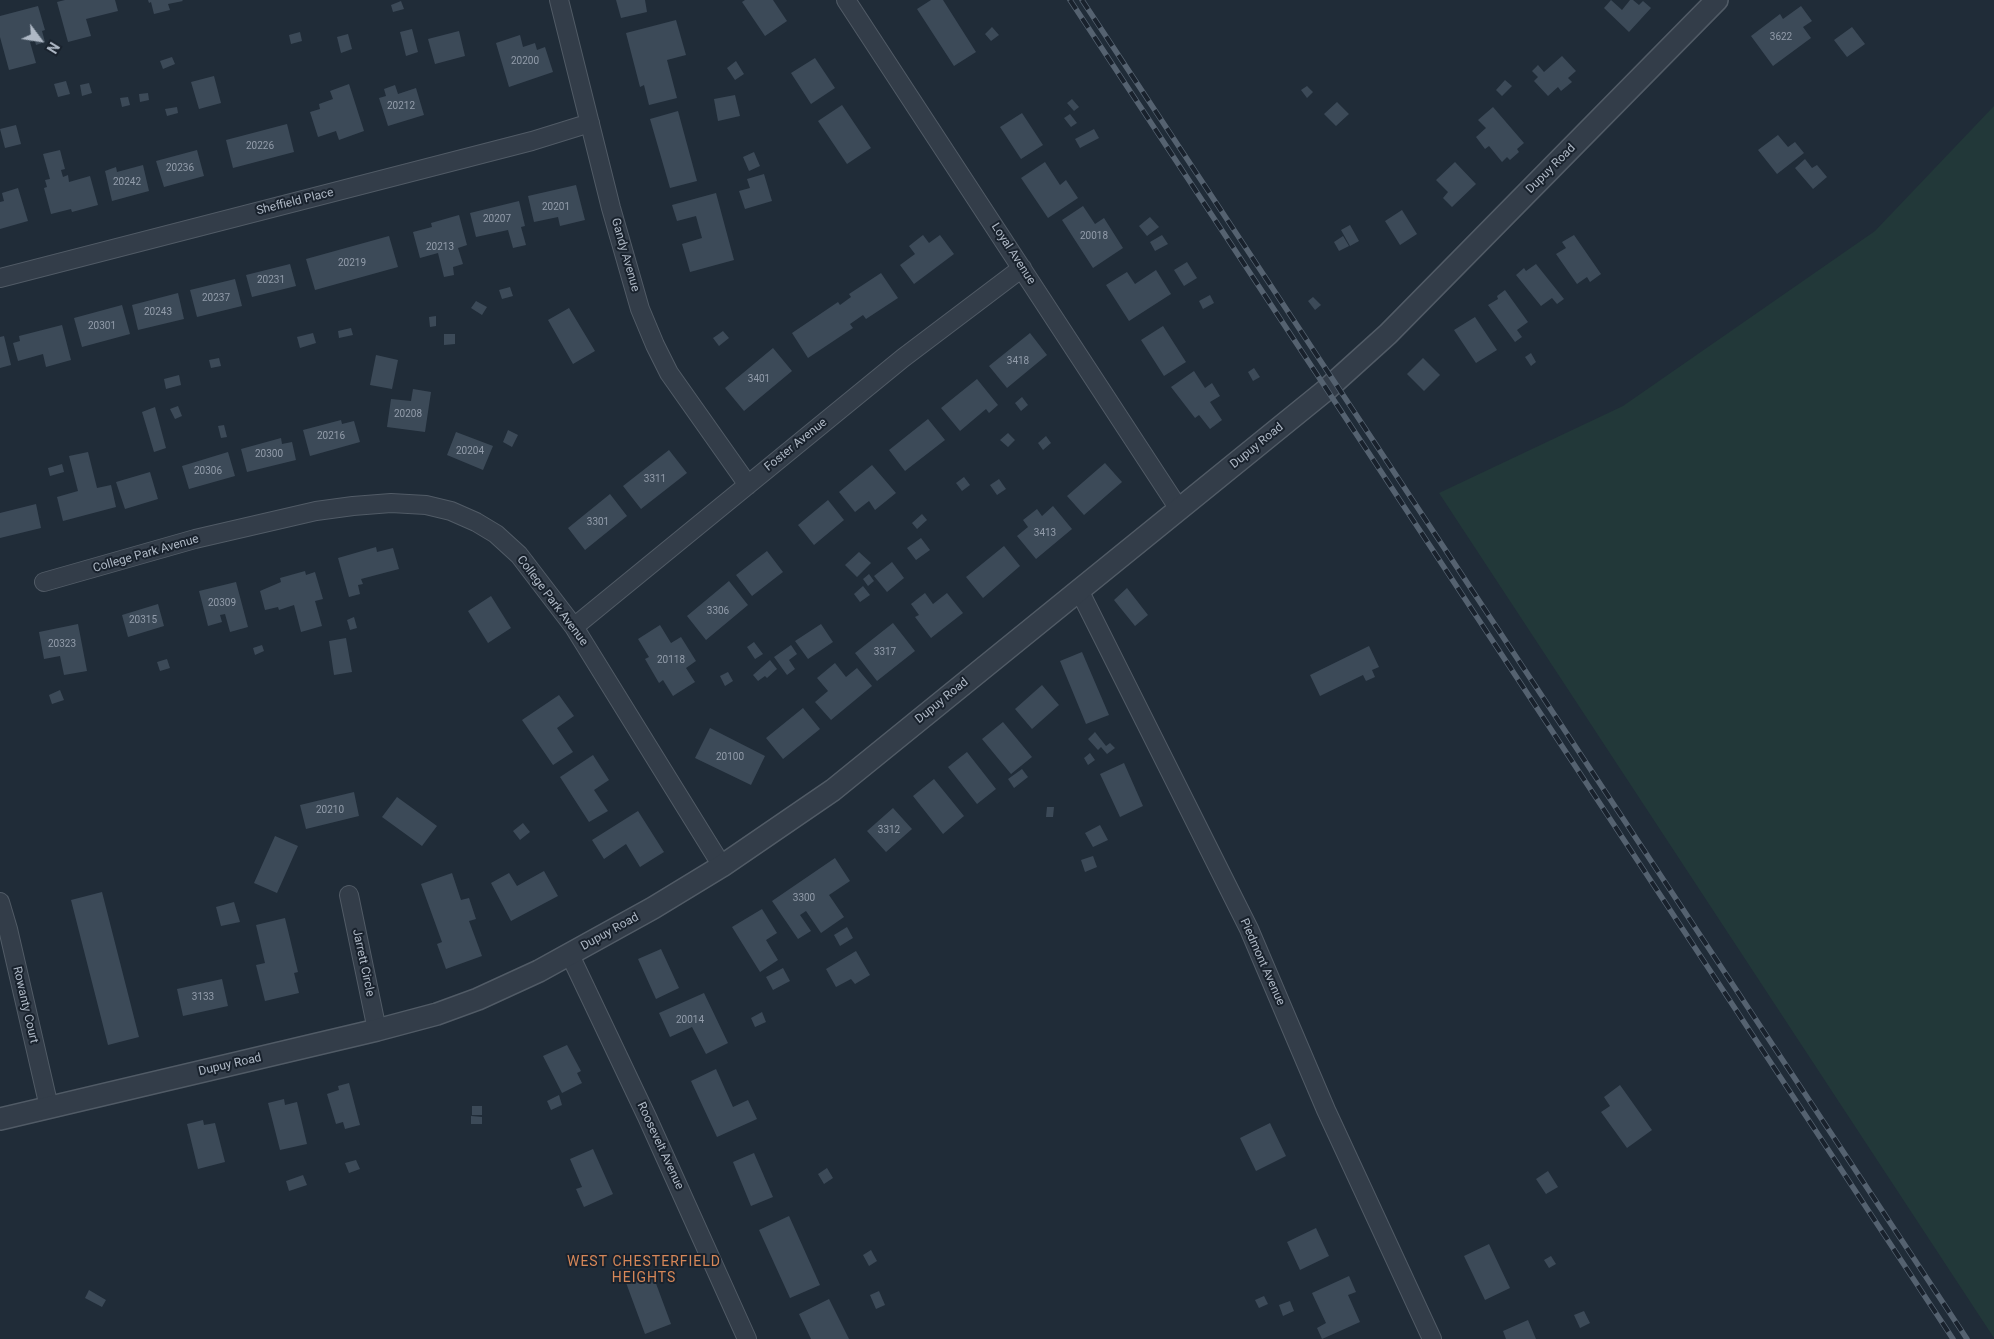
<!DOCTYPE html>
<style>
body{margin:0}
#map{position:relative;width:1994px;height:1339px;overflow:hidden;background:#202c38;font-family:Roboto,sans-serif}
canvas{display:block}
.north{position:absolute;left:15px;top:15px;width:50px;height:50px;-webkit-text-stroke:4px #19222d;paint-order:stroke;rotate:121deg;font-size:14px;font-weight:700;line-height:20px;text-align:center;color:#aeb8c5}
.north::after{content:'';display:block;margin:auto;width:18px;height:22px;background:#aeb8c5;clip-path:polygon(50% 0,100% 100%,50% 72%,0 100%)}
</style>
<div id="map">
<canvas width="1994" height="1339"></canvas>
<div class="north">N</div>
</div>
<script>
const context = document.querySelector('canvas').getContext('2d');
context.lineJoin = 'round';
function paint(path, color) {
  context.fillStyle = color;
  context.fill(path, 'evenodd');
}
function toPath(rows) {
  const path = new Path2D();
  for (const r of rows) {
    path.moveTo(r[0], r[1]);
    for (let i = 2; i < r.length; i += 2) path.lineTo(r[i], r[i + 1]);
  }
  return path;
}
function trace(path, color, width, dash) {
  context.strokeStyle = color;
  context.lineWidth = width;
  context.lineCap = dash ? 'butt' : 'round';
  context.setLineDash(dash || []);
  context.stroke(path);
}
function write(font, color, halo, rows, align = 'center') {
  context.font = font + ' Roboto,sans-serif';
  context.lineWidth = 4;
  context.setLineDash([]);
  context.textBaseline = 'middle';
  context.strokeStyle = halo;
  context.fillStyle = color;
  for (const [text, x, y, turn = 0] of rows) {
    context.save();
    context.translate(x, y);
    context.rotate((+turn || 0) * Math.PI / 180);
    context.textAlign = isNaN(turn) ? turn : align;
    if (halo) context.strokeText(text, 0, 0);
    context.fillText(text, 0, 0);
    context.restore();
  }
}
const green = toPath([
 [1994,106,1994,1338,1439,493,1623,406,1875,231]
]);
const building = toPath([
 [65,0,115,0,118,11,86,19,91,36,68,42,57,2],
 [148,0,182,0,183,1,168,4,170,10,154,14,151,2,149,3],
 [616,0,645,0,647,12,621,18],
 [745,0,773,0,787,21,765,36,742,2],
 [931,0,943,0,976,52,954,66,917,9],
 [1611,0,1622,10,1630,0,1633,0,1639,5,1643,1,1651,8,1629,32,1604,8],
 [401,1,404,9,393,12,391,5],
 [38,6,45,30,42,31,45,42,36,45,35,41,30,42,36,63,9,70,0,37,0,16],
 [1801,6,1812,21,1803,27,1811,38,1773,66,1751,36,1780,14,1783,19],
 [676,20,686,55,667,60,677,98,649,105,644,85,640,87,626,33],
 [992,27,999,35,991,41,985,34],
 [1852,27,1865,44,1847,57,1834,40],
 [412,29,418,52,406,56,400,32],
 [459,31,465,56,435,64,428,39],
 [300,32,302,41,291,44,289,35],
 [348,34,352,49,341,53,337,37],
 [520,35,523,47,535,43,537,50,545,47,553,72,509,87,496,43],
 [1562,56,1576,71,1568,78,1572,82,1561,91,1558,87,1548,96,1534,81,1538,77,1532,71,1538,65,1544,72],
 [172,57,175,64,163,69,160,61],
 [815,58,835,88,811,104,791,73],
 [736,61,744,74,735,80,727,68],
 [214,76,221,103,199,109,191,82],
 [1505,80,1512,86,1502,96,1496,90],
 [66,81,70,94,58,97,54,84],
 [89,83,92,93,82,96,80,85],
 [349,84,364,131,339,140,336,131,318,137,310,112,320,109,319,104,333,99,330,91],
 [395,85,398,94,416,88,424,115,388,126,379,98,386,96,384,89],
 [1307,86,1313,92,1307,98,1301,90],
 [148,93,149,100,140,102,139,94],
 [735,95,740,116,718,121,714,99],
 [128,97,130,105,122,107,120,98],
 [1072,99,1079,107,1074,111,1067,103],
 [1337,102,1349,114,1336,126,1324,114],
 [842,105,871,148,847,164,818,121],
 [177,107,178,113,167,116,165,109],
 [1493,107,1524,143,1517,149,1519,152,1510,160,1507,157,1502,162,1489,146,1485,149,1476,137,1486,128,1478,120],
 [678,111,697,181,670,188,650,119],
 [1022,113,1043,145,1021,159,1000,127],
 [1070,114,1077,123,1071,127,1064,118],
 [287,124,294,152,233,168,226,140],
 [16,125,21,144,5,148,0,129],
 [1094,129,1099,138,1080,148,1075,139],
 [1778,135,1788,147,1795,142,1804,153,1777,174,1758,150],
 [60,150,65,169,61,170,63,177,68,175,69,182,90,176,98,205,72,212,71,209,51,214,44,188,47,187,45,180,50,179,43,154],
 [197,150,204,176,164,187,156,161],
 [754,152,760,166,749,171,743,157],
 [1805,159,1812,168,1817,165,1827,177,1813,189,1795,168],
 [1045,162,1060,185,1066,180,1078,198,1048,218,1021,178],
 [1455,162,1476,184,1452,207,1443,198,1448,192,1436,180],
 [143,165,149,191,112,201,105,171,116,167,117,172],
 [764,174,772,201,745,209,739,191,750,188,747,179],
 [576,185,585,220,560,226,558,217,534,222,528,196],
 [18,188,28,221,0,229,0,202,4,201,2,193],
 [716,193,734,260,690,272,682,244,702,238,696,216,677,221,672,205],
 [519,201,525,226,521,227,526,245,513,248,508,230,476,237,470,213],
 [1083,206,1095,224,1104,218,1123,248,1093,268,1062,220],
 [1402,210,1417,234,1400,245,1385,221],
 [459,215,467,245,458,248,463,264,453,267,454,275,444,277,438,253,420,258,413,232,432,227,431,223],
 [1150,217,1159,227,1147,236,1139,226],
 [1350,225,1359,241,1350,246,1341,230],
 [923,235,929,243,940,235,954,254,914,284,900,265,915,254,909,246],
 [1162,235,1168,244,1155,251,1150,242],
 [1574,235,1601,274,1590,282,1587,277,1577,284,1556,254,1566,248,1562,242],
 [389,236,398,267,315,290,306,259],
 [1343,236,1349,246,1339,251,1334,242],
 [1187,262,1197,278,1184,286,1174,270],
 [290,264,296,286,252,297,246,275],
 [1536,264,1564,299,1557,304,1552,298,1541,306,1516,275,1524,268,1526,271],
 [1156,270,1171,294,1129,321,1106,285,1127,272,1135,284],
 [881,273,898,298,866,319,863,315,850,324,853,328,808,358,792,333,838,302,840,305,851,297,849,294],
 [235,279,242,306,197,317,190,290],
 [510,287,513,296,502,299,499,290],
 [1505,290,1528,322,1517,330,1522,337,1515,342,1488,305,1498,299,1497,296],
 [178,293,184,319,138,330,132,305],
 [1210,295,1214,303,1203,309,1199,301],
 [1313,297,1321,305,1315,310,1308,301],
 [476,301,487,307,482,315,471,308],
 [122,305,130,334,82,347,74,318],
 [569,308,595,351,573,364,548,320],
 [436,316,436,326,430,327,429,317],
 [1475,317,1497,350,1476,363,1454,330],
 [62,325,71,360,46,367,43,354,18,361,13,343,20,341,19,336],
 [1163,326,1186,362,1164,376,1141,340],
 [351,328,353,335,339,338,338,331],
 [723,331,729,338,719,346,713,338],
 [313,333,316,343,300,348,297,337],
 [1030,333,1047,355,1007,388,989,366],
 [444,334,455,334,455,344,444,345],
 [4,336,11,365,0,368,0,337],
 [773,348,792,371,744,411,725,388],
 [1531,353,1536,362,1531,366,1525,357],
 [376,355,398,360,392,389,370,385],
 [219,358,221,366,211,368,209,360],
 [1423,358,1440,375,1424,391,1407,374],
 [1254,368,1260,377,1253,381,1248,372],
 [1194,371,1205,388,1212,383,1220,396,1210,402,1222,420,1210,429,1199,415,1195,418,1171,387],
 [179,375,181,385,166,389,164,379],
 [977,379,998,405,989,413,986,409,960,431,941,408],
 [413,389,431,392,425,432,387,427,391,399,411,401],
 [1022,397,1028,405,1021,411,1015,403],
 [178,406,182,416,175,419,170,409],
 [155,407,166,448,154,452,142,412],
 [928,419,945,440,905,471,889,450],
 [341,420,342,424,354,421,360,442,310,456,303,430],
 [224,425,227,437,221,438,218,426],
 [508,430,518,435,512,447,503,442],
 [456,432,493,446,483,470,447,455],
 [1008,433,1015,440,1008,447,1000,440],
 [1046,436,1051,443,1043,450,1038,443],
 [281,438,282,444,292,442,296,460,247,472,241,449],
 [669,450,687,473,641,509,623,486],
 [88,452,97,488,111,485,116,507,63,521,57,497,78,491,69,456],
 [228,452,235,476,189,489,182,466],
 [1105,463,1122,482,1084,515,1067,496],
 [62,464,64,472,50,476,48,468],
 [872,465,896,493,875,510,869,501,855,512,839,492],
 [150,472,158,499,125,509,116,482],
 [964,477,970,485,962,491,956,483],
 [999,479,1006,489,997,495,990,485],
 [610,494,627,516,585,550,568,528],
 [828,500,844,520,814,545,798,525],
 [36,504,41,528,0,538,0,513],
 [1053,506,1072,529,1036,559,1017,536,1028,527,1023,520,1037,509,1042,516],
 [922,514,927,520,917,529,912,523],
 [921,538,930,550,916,560,907,548],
 [1004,546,1020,566,983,598,966,577],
 [376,547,377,552,393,548,399,569,361,579,363,584,358,585,360,594,349,597,338,558],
 [767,551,783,572,752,596,736,575],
 [859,552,871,563,857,577,845,565],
 [892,562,904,578,887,592,874,576],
 [305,571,306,575,315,572,323,599,315,601,322,626,301,632,294,605,279,610,278,607,265,610,260,591,281,582,280,578],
 [869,574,874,581,868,586,863,579],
 [729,581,748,605,706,640,687,616],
 [236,582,248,627,230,632,225,614,220,615,222,622,208,626,199,591],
 [863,586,870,595,860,602,854,594],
 [1127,588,1148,615,1135,626,1114,600],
 [925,593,933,604,947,593,963,613,931,638,915,617,919,615,911,604],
 [491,596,511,628,488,643,468,611],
 [158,604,164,626,128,637,122,615],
 [354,617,357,628,350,630,347,620],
 [893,623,915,651,877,681,855,653],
 [78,624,87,671,64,675,60,656,44,659,39,632],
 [821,624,833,642,808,659,795,641],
 [660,625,671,643,681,637,696,661,686,668,695,682,673,696,663,680,659,683,645,659,649,657,638,639],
 [346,638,352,672,334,675,329,641],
 [754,642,763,654,755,659,747,647],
 [262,645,264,651,255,655,253,648],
 [791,645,797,654,789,660,795,669,787,675,774,657],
 [1369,646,1379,667,1372,670,1375,677,1366,681,1363,675,1320,696,1310,675],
 [1082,652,1109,715,1086,724,1060,661],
 [167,659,170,668,160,671,157,662],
 [770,660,777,669,767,678,765,676,758,681,753,675],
 [835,663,846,677,857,668,872,686,831,720,815,702,828,691,817,678],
 [728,672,733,681,725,686,720,676],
 [1042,685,1059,705,1032,729,1015,709],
 [60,690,64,700,52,704,49,695],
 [559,695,574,716,557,728,573,752,553,765,522,720],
 [803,708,820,729,783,759,766,738],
 [1003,722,1032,757,1011,774,982,739],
 [710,728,765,756,751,785,695,758],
 [1095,732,1106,746,1110,743,1115,748,1107,754,1101,747,1098,750,1088,739],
 [967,752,996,789,977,804,948,767],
 [1090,753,1095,760,1088,765,1084,758],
 [593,755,609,780,594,790,608,811,589,822,560,777],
 [1124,763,1143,806,1120,817,1100,774],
 [1022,769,1028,777,1014,788,1008,779],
 [934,779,964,816,943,834,913,796],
 [354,792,359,816,306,829,300,805],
 [397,797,437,826,422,846,382,817],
 [1047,807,1054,807,1053,817,1046,817],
 [893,808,912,829,886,852,867,831],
 [638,811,664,852,640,867,626,844,604,859,592,840],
 [523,823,530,832,520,840,513,831],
 [1100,825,1108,840,1093,847,1085,833],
 [275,836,298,846,277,893,254,883],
 [1093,856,1097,867,1085,872,1081,860],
 [835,858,850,881,829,895,844,917,821,933,806,911,800,915,811,931,798,939,772,901],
 [544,871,558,896,511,921,491,883,509,873,517,886],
 [452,873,461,900,469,898,476,919,469,921,482,956,446,969,437,944,442,942,421,884],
 [102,892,139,1037,108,1045,71,900],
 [234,902,240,922,221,926,216,907],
 [762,909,777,933,766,940,778,960,760,972,732,927],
 [285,918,298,972,294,973,299,993,265,1001,256,965,265,963,256,925],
 [847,927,853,938,840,946,834,935],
 [661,949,679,988,656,999,638,959],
 [856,951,870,975,855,984,851,979,836,987,826,969],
 [783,968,790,981,773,990,766,977],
 [222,979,228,1006,183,1016,177,989],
 [704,993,728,1043,706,1054,692,1027,670,1037,659,1013],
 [762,1012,766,1022,755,1027,751,1018],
 [567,1045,581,1071,577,1073,582,1083,562,1093,543,1056],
 [716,1069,733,1107,748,1100,757,1119,717,1137,691,1081],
 [349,1083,360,1125,345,1129,343,1122,336,1124,327,1094,339,1090,338,1086],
 [1620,1085,1652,1130,1627,1148,1601,1112,1610,1106,1604,1097],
 [559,1095,562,1105,551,1110,547,1101],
 [284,1099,285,1105,297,1102,307,1144,280,1150,268,1103],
 [472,1106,482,1106,482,1115,472,1115],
 [471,1116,482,1117,482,1124,471,1124],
 [203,1120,204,1125,215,1123,225,1162,198,1169,187,1124],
 [1270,1123,1286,1156,1256,1171,1240,1138],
 [593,1149,613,1194,584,1207,576,1189,582,1187,570,1159],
 [754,1153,773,1197,751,1206,733,1162],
 [356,1160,360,1169,349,1173,345,1163],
 [827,1168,833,1178,824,1184,818,1174],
 [1548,1171,1558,1187,1546,1194,1536,1179],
 [303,1175,307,1185,289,1191,286,1181],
 [789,1216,820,1285,790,1298,759,1230],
 [1316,1228,1329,1256,1300,1270,1287,1242],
 [1489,1244,1510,1288,1485,1300,1464,1256],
 [871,1250,877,1261,869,1266,863,1255],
 [1551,1256,1556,1264,1549,1268,1544,1260],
 [651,1270,671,1324,645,1334,625,1280],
 [1349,1276,1356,1292,1348,1295,1360,1322,1322,1339,1317,1328,1326,1323,1312,1293],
 [89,1290,106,1300,102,1307,85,1298],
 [879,1291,885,1305,876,1309,870,1295],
 [1264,1296,1268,1304,1259,1308,1255,1300],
 [829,1299,849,1339,811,1339,799,1314],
 [1290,1301,1294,1311,1283,1316,1279,1305],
 [1584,1311,1590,1323,1580,1328,1574,1315],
 [1528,1320,1536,1339,1506,1339,1503,1331]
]);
const minor = toPath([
 [559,0,611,208,640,309,655,345,669,373,748,485],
 [846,0,1179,509],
 [0,278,532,141,590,123],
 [44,582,195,539,316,511,353,506,391,503,426,505,451,511,476,522,496,534,519,555,574,627,722,866],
 [1079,590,1249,929,1326,1110,1432,1339],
 [574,627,903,358,1022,268],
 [349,895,377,1030],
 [0,902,8,929,49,1107],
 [570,955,647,1117,747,1339]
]);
const tertiary = toPath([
 [0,1119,377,1030,437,1014,478,999,539,971,653,908,722,866,833,790,1326,390,1388,334,1717,0]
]);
const rail = toPath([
 [1070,0,1953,1339],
 [1082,0,1967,1339]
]);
const numberNames = [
 ["3622",1781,37],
 ["20200",525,61],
 ["20212",401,106],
 ["20226",260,146],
 ["20236",180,168],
 ["20242",127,182],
 ["20201",556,207],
 ["20207",497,219],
 ["20018",1094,236],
 ["20213",440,247],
 ["20219",352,263],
 ["20231",271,280],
 ["20237",216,298],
 ["20243",158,312],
 ["20301",102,326],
 ["3418",1018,361],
 ["3401",759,379],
 ["20208",408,414],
 ["20216",331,436],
 ["20204",470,451],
 ["20300",269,454],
 ["20306",208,471],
 ["3311",655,479],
 ["3301",598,522],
 ["3413",1045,533],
 ["20309",222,603],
 ["3306",718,611],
 ["20315",143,620],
 ["20323",62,644],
 ["3317",885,652],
 ["20118",671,660],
 ["20100",730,757],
 ["20210",330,810],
 ["3312",889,830],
 ["3300",804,898],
 ["3133",203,997],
 ["20014",690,1020]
];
const streetNames = [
 ["Dupuy Road",1551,169,-45],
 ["Sheffield Place",295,202,-14],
 ["Loyal Avenue",1013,254,57],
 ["Gandy Avenue",625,255,74],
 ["Foster Avenue",796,445,-39],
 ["Dupuy Road",1257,446,-39],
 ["College Park Avenue",146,554,-16],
 ["College Park Avenue",552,601,53],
 ["Dupuy Road",942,701,-39],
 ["Dupuy Road",610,932,-29],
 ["Piedmont Avenue",1262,962,66],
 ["Jarrett Circle",363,963,78],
 ["Rowanty Court",25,1005,77],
 ["Dupuy Road",230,1065,-13],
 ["Roosevelt Avenue",660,1146,65]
];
const neighbourhoodNames = [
 ["WEST CHESTERFIELD",644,1262],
 ["HEIGHTS",644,1278]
];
paint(green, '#223839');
paint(building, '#3c4a58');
trace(minor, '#515b66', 20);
trace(tertiary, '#515b66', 24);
trace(minor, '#333d49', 18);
trace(tertiary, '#333d49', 21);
trace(rail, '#556270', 5.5);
trace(rail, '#19222d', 4, [11]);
write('10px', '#929caa', null, numberNames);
write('12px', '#aeb8c5', '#19222d', streetNames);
context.letterSpacing = '1px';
write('14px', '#d68758', '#19222d', neighbourhoodNames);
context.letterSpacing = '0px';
</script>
